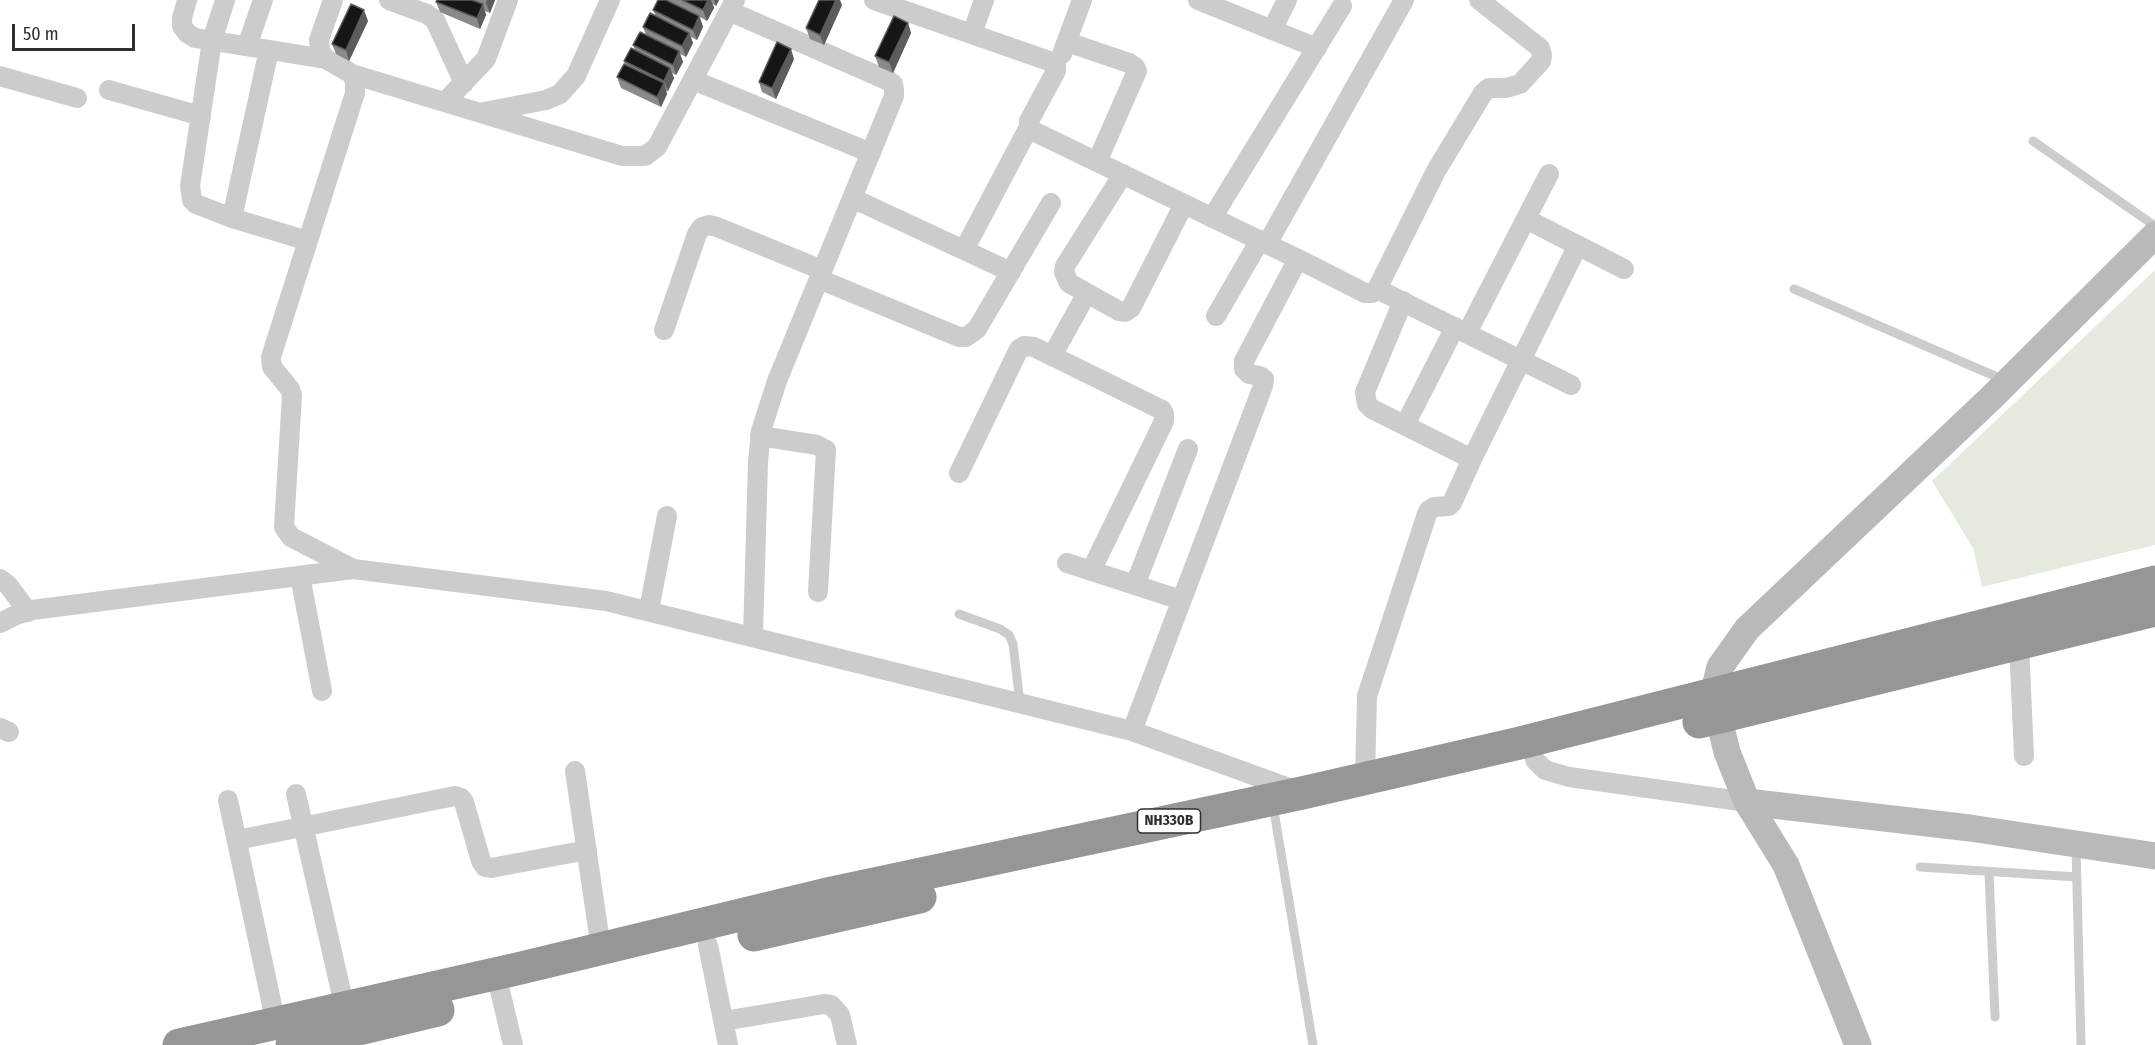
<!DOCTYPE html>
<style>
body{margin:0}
#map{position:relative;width:2155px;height:1045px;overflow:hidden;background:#fff;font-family:"Fira Sans Condensed",sans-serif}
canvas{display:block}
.scale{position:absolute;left:12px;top:24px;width:123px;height:27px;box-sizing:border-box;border:3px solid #2f2f2f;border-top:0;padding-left:8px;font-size:18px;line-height:21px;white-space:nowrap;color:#2f2f2f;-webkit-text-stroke:4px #fff;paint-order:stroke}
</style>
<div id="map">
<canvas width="2155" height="1045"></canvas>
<div class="scale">50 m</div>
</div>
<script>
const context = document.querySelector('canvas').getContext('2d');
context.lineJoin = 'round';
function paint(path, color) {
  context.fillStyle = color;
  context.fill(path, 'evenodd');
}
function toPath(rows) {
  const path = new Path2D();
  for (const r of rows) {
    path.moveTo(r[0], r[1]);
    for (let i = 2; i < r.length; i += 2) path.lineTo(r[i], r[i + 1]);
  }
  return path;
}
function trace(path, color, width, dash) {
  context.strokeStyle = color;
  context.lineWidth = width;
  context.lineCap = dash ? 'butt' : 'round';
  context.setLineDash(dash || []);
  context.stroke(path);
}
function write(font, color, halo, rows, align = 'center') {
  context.font = font + ' "Fira Sans Condensed",sans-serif';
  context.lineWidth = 6;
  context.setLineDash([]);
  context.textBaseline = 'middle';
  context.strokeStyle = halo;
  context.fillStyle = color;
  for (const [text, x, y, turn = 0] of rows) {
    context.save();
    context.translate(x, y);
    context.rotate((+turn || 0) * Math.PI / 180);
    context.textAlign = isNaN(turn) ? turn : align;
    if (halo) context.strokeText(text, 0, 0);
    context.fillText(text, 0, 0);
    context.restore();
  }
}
const green = toPath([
 [2155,270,2155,545,1982,587,1973,548,1932,481]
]);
const lane = toPath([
 [2033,141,2155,226],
 [1794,289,2004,380],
 [959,614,1000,629,1009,635,1013,644,1020,703],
 [1273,805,1313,1045],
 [2076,847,2081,1045],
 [1920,867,2077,877],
 [1989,872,1995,1017]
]);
const street = toPath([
 [187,0,182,18,182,26,187,33,195,38,326,59],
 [225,0,212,41,190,186,192,200,196,204,232,218,308,241],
 [333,0,319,40,320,51,326,59,352,74,355,82,355,93,271,357,272,367,290,389,292,395,284,527,291,537,353,569],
 [389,0,427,14,435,20,464,83],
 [874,0,1052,62,1056,65,1056,71,1029,121,1029,127,1033,131,1298,259,1244,361,1244,369,1249,374,1260,376,1264,379,1263,386,1132,731],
 [1198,0,1317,48],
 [729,11,889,81,893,84,894,90,894,96,777,381,761,431,758,462,753,636],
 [1272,30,1287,0],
 [972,34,984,0],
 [1067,42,1129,63,1135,67,1137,71,1097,162],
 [247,46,263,0],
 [1062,54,1082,0],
 [352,74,622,156,645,156,657,147,735,0],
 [0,76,77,98],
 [693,80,871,153],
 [109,90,201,116],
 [445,102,486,59,508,0],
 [484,112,546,100,560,94,576,76,610,0],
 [1123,174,1065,266,1064,272,1069,283,1119,311,1125,312,1131,308,1184,204],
 [852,198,1011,272],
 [232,218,269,50],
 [1212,218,1342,6],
 [1526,219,1624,269],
 [1267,244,1404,0],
 [964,250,1029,127],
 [1298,259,1365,293,1372,293,1377,289,1436,171,1483,93,1489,88,1506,88,1520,84,1541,61,1542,55,1540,48,1479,0],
 [819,279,959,337,966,337,977,329,1051,203],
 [1377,289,1571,385],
 [1403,301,1365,392,1367,404,1372,409,1472,459],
 [1216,316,1260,240],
 [664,330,697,234,702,227,709,225,717,227,822,270],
 [1467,333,1549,174],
 [1052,356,1087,293],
 [1405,425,1455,327],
 [760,436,817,445,826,450,818,592],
 [959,473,1019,349,1024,346,1034,347,1162,410,1164,414,1164,421,1091,571],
 [1067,563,1181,600],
 [300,576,322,691],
 [0,579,8,585,28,612],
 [1135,585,1188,449],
 [649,610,667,516],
 [0,623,16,615,32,610,353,569,606,601,1132,731,1297,791],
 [2019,645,2024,756],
 [0,728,9,732],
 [1535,760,1545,770,1569,777,1747,802],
 [575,771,601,949],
 [1365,778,1367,696,1427,514,1429,510,1434,507,1449,506,1452,503,1472,459,1578,245],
 [296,794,345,1009],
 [228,800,276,1024],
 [237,840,455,796,461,798,464,802,481,861,485,867,491,868,587,850],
 [708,945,728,1045],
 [496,974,513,1045],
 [724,1021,824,1004,831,1005,840,1015,847,1045]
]);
const secondary = toPath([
 [1747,802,1970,828,2155,856],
 [1858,1045,1786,865,1747,802,1727,752,1713,695,1720,667,1747,629,1990,399,2155,235]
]);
const highway = toPath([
 [1699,722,2155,610],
 [754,935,920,897],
 [179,1045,521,968,823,895,1302,793,1520,743,2155,582],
 [292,1045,438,1010]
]);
const wall = toPath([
 [437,0,495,0,490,13,485,11,486,15,480,29,440,12,436,2],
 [667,0,719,0,716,6,713,4,714,8,707,21,700,17,703,27,697,40,691,37,693,43,686,57,680,54,683,62,676,75,672,73,674,78,668,91,666,91,667,94,661,107,621,88,617,77,625,65,624,61,635,50,633,45,646,35,643,27,656,16,653,10],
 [842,5,824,45,810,39,806,28],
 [368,21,349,61,336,54,332,44],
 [908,23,911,33,893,73,879,67,875,56],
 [794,59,776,99,762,92,759,82]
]);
const shadedWall = toPath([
 [487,0,495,0,490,13,486,3],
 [708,0,711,0,714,8,707,21,703,10],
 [714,0,719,0,716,6],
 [836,0,840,0,842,5,824,45,820,35],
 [483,4,486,15,480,29,477,18],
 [364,10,368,21,349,61,346,50],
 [699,16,703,27,697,40,693,30],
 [908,23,911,33,893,73,889,62],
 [689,33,693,43,686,57,682,46],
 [791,49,794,59,776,99,772,88],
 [679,51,683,62,676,75,673,65],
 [670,68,674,78,668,91,664,81],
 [664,83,667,94,661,107,657,97]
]);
const building = toPath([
 [437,0,472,0,483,4,477,18,436,2,437,0],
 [658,0,666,0,699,16,693,30,653,10,658,0],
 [682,0,708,0,703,10,682,0],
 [819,0,836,0,820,35,806,28,819,0],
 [351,4,364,10,346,50,332,44,351,4],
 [650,13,689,33,682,46,643,27,650,13],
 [894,16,908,23,889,62,875,56,894,16],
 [640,32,679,51,673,65,633,45,640,32],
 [777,42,791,49,772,88,759,82,777,42],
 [631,48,670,68,664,81,624,61,631,48],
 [624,64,664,83,657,97,617,77,624,64]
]);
const shields = [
 [1169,821,63]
];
const shieldNames = [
 ["NH330B",1169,821]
];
paint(green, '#e4eade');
trace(lane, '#ccc', 9);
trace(street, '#ccc', 20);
trace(secondary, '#b9b9b9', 27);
trace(highway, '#969696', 33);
paint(wall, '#8a8a8a');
paint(shadedWall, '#5c5c5c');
paint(building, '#161616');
trace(building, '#5c5c5c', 1.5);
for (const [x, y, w] of shields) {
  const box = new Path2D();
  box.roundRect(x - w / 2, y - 12, w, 24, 4.5);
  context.fillStyle = '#fff';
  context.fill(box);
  trace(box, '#2f2f2f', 1.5);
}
write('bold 15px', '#2f2f2f', null, shieldNames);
</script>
